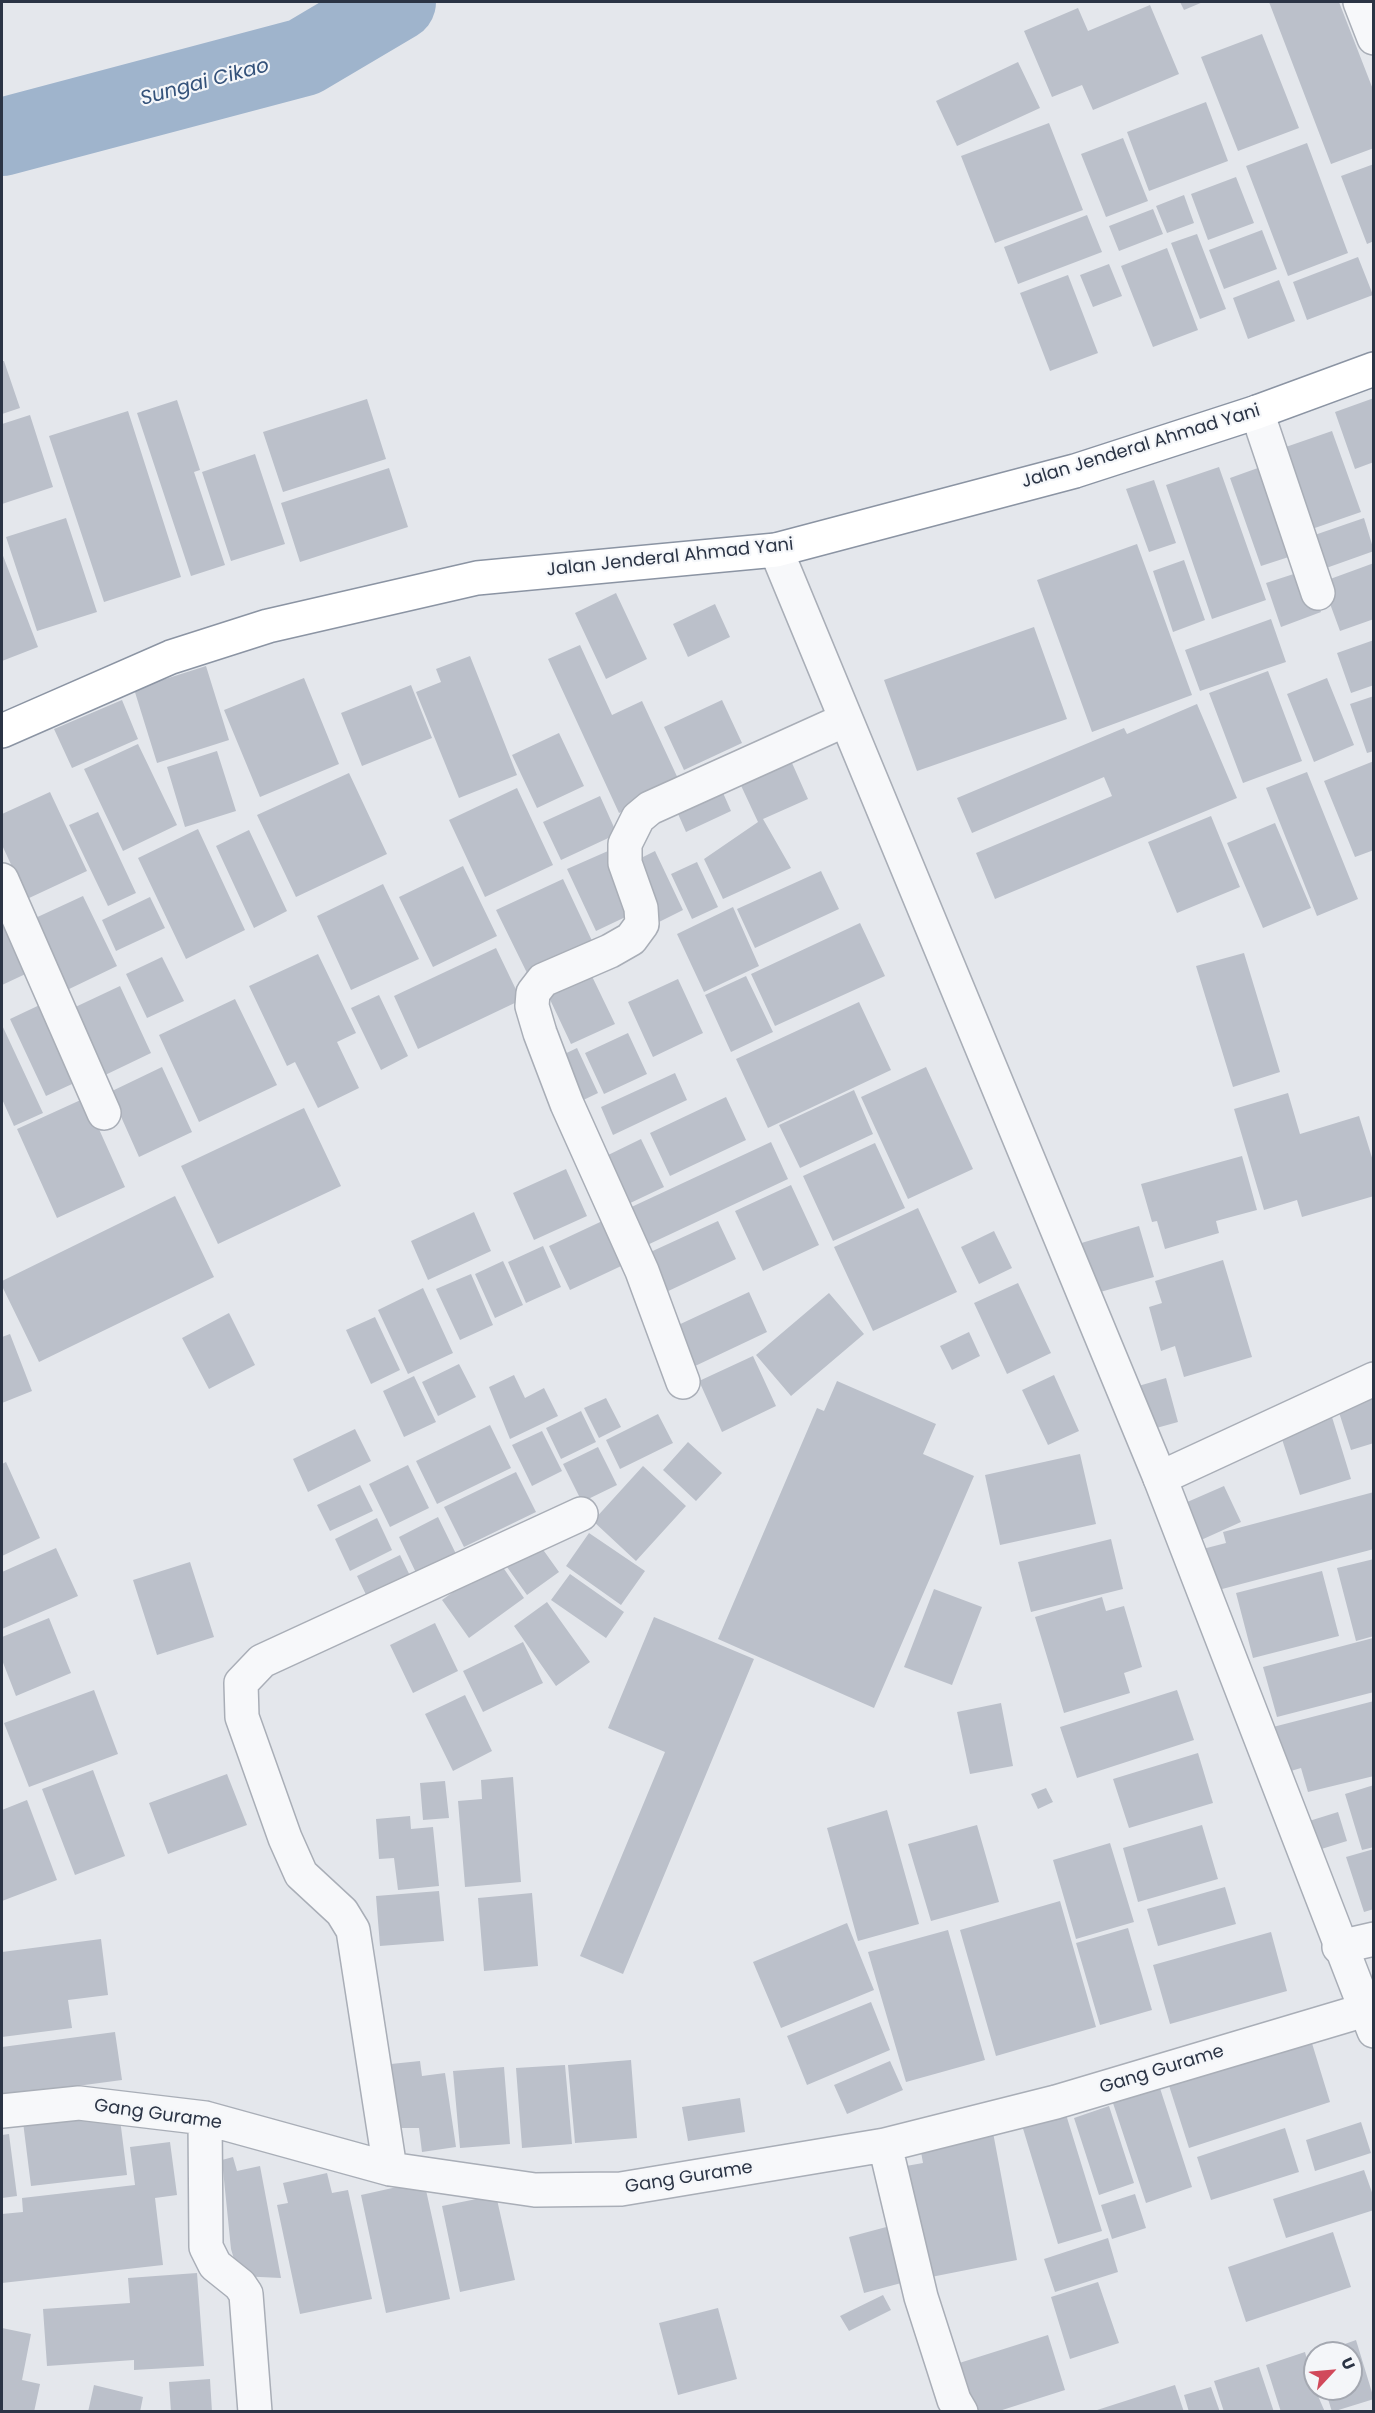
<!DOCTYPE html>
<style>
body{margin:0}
#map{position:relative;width:1375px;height:2413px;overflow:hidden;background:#e4e7ec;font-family:Poppins,sans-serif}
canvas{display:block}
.frame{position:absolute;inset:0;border:3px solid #2b3445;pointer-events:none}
.north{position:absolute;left:1303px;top:2341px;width:60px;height:60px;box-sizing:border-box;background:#f4f6f9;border:2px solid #a4a8b1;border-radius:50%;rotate:64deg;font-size:16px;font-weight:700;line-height:24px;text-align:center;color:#2b3445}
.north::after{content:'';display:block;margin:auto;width:21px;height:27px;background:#d1495b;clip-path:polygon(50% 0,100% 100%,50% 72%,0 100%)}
</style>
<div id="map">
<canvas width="1375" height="2413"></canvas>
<div class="frame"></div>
<div class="north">U</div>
</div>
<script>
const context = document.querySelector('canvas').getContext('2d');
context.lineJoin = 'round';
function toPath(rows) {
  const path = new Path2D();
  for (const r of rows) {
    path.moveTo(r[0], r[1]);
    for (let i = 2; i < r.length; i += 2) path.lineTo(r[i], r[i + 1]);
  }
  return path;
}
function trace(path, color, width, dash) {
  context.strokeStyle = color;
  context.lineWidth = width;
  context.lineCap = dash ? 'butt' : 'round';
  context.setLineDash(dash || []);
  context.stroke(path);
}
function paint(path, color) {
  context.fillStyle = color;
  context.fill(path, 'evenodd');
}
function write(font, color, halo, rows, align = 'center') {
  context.font = font + ' Poppins,sans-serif';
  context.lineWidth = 4.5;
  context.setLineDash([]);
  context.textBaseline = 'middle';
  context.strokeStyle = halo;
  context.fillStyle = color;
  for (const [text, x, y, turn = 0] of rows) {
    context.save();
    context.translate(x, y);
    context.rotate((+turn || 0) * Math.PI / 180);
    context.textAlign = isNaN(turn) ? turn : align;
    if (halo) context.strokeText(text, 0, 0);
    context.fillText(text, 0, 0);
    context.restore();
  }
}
const river = toPath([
 [2,137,304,57,397,2]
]);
const building = toPath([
 [1180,2,1203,2,1184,10],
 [1269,2,1339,2,1374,92,1374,148,1331,164],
 [1150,5,1179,74,1093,110,1082,85,1052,97,1024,31,1078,8,1088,31],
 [1262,34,1299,128,1238,151,1201,57],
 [1018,62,1040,108,957,146,936,101],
 [1206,102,1228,161,1149,191,1127,132],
 [1049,123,1083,210,995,243,961,156],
 [1123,138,1148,201,1106,217,1081,154],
 [1307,143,1348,253,1288,276,1246,166],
 [1374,164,1374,241,1367,244,1341,176],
 [1236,177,1254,223,1208,240,1191,194],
 [1184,195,1194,223,1167,233,1156,206],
 [1153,209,1163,234,1119,251,1109,226],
 [1087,215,1102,252,1018,284,1004,247],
 [1262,230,1277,269,1224,289,1209,250],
 [1197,234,1226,309,1200,319,1171,243],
 [1167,248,1198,330,1153,347,1121,266],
 [1358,257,1373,295,1307,320,1293,282],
 [1109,264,1122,296,1093,307,1080,275],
 [1068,275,1098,353,1050,371,1020,293],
 [1279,280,1295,321,1248,339,1233,298],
 [2,361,4,361,20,408,2,414],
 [1374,398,1374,462,1355,469,1335,412],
 [367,399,386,459,283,492,263,432],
 [177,400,200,470,194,472,225,565,191,576,137,413],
 [128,411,181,577,104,602,49,436],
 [30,415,53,487,2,504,2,424],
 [1332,431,1361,512,1309,530,1280,449],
 [255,454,285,544,231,561,202,472],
 [1269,464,1301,553,1261,566,1230,478],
 [1219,467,1266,600,1212,619,1166,485],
 [389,468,408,527,300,562,281,503],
 [1154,480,1176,543,1149,552,1126,489],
 [66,518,97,612,37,631,6,537],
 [1364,518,1374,551,1315,572,1303,539],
 [1137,544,1192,695,1092,732,1037,580],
 [2,553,38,647,2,661],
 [1184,560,1205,620,1173,632,1153,571],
 [1374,563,1374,619,1340,631,1322,582],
 [1306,570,1321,612,1281,627,1266,583],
 [616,593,647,659,606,679,575,613],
 [715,604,730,637,688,657,673,624],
 [1271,619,1286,662,1200,691,1185,650],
 [1034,627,1067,719,917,771,884,680],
 [1374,640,1374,685,1351,693,1337,653],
 [580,645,612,715,642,701,681,785,619,813,548,659],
 [470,656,517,775,459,798,416,692,441,682,436,669],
 [206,666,229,740,157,763,134,689],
 [1268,671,1302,761,1243,783,1209,693],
 [304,678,339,764,260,797,224,710],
 [1327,678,1354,745,1314,762,1287,694],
 [411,685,432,738,362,766,341,713],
 [1374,696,1374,751,1367,753,1350,704],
 [122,700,138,739,72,768,54,729],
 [722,700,742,743,684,770,664,727],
 [1197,704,1237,798,995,899,976,853,1112,796,1104,777,972,833,957,798,1124,728,1127,734],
 [559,733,584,786,537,808,512,755],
 [138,744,177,825,123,851,84,769],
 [217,751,236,811,185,827,167,767],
 [788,754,808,799,763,819,791,868,723,899,704,859,758,822,737,777],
 [1374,761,1374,850,1355,857,1324,781],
 [1307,772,1358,899,1317,916,1266,788],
 [349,773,387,854,296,897,257,815],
 [720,786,731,811,686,832,675,807],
 [517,788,553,865,485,897,449,820],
 [50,792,87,871,27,899,2,845,2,814],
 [600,796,617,834,561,860,543,822],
 [98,812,136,893,108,906,69,825],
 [1211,816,1240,887,1177,913,1148,842],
 [1275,823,1311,908,1263,928,1227,843],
 [198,829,245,930,186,959,138,858],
 [249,830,287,911,254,928,216,846],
 [608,851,636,912,596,931,567,869],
 [655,851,683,910,657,923,629,864],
 [697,862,718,907,692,919,671,874],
 [463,866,497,936,433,967,399,897],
 [821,871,839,909,755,948,737,909],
 [563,879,594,945,528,975,496,910],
 [383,884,419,959,351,990,317,916],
 [83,896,117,966,65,991,31,920],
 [150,897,165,928,116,951,102,920],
 [733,907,759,966,704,992,677,934],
 [9,918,34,970,2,985,2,922],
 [860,923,885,976,775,1026,751,974],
 [496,948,521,1000,418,1049,394,996],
 [1244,953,1280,1072,1233,1087,1196,966],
 [318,954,356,1033,337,1042,359,1088,318,1108,295,1062,287,1066,249,986],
 [162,957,184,1001,147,1018,126,974],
 [588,968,615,1024,571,1044,545,989],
 [746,976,773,1032,731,1052,705,995],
 [678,979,703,1033,653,1057,628,1002],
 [120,986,151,1053,101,1077,69,1010],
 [379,995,408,1056,381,1070,351,1008],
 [235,999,277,1085,199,1122,159,1035],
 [46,1002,83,1079,46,1096,10,1019],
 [859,1002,891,1070,768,1128,736,1059],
 [2,1025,43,1113,14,1126,2,1099],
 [628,1033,647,1074,604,1094,585,1053],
 [577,1048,598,1093,575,1104,554,1059],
 [162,1067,192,1132,139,1157,110,1092],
 [926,1067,973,1169,908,1199,861,1097],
 [675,1073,687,1100,613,1135,601,1107],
 [854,1090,873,1134,800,1168,779,1125],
 [1288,1093,1300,1134,1359,1116,1374,1164,1374,1196,1302,1217,1297,1200,1264,1210,1234,1109],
 [726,1097,746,1140,670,1176,650,1133],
 [85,1098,125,1187,57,1218,17,1129],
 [304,1108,341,1186,218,1244,181,1166],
 [641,1139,664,1187,624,1206,602,1158],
 [771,1142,788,1179,643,1247,625,1210],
 [875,1143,905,1208,833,1241,803,1176],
 [1242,1156,1257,1210,1216,1221,1219,1233,1165,1249,1157,1221,1152,1222,1141,1184],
 [566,1169,587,1216,534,1240,513,1193],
 [791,1185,819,1245,763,1271,735,1211],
 [175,1196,214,1277,39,1362,2,1286,2,1281],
 [918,1208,957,1292,873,1331,834,1247],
 [474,1212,491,1251,428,1280,411,1241],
 [613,1216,634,1260,570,1290,549,1246],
 [718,1221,736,1259,662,1294,644,1255],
 [1139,1226,1154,1277,1093,1294,1078,1244],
 [994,1231,1012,1268,979,1284,961,1247],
 [543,1246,561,1287,526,1303,508,1262],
 [1223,1260,1252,1357,1184,1377,1175,1346,1161,1351,1149,1307,1162,1303,1155,1281],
 [503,1261,523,1305,495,1318,475,1274],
 [471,1274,493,1325,460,1340,436,1289],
 [1018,1283,1051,1353,1007,1374,974,1303],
 [423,1288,453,1353,408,1374,378,1310],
 [749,1292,767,1332,693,1367,674,1327],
 [829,1293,864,1334,791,1396,756,1355],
 [229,1313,255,1365,209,1389,182,1338],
 [375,1317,400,1370,371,1384,346,1330],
 [969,1332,980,1356,952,1370,940,1346],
 [10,1334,32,1391,2,1403,2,1337],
 [753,1356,776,1406,722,1432,699,1381],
 [459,1364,476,1397,438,1416,422,1382],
 [514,1375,525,1398,544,1388,558,1416,510,1439,489,1387],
 [1054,1375,1079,1431,1048,1445,1022,1390],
 [414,1376,436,1422,404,1437,383,1391],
 [1166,1378,1178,1422,1142,1432,1128,1389],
 [837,1381,936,1424,923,1454,974,1476,874,1708,718,1639,817,1408,824,1411],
 [1374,1392,1374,1443,1351,1450,1336,1403],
 [606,1398,621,1427,599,1438,584,1408],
 [581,1411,596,1442,561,1459,546,1428],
 [658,1414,673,1443,620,1469,606,1440],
 [1332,1417,1351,1479,1300,1495,1280,1433],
 [490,1425,511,1468,437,1504,416,1461],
 [355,1429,371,1461,308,1492,293,1459],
 [542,1431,562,1471,532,1486,512,1445],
 [688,1442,722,1473,696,1501,663,1470],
 [598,1447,617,1485,582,1502,563,1464],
 [1080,1454,1096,1524,1000,1545,985,1475],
 [6,1462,40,1538,2,1556,2,1464],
 [408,1465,429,1508,390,1527,369,1484],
 [643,1466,686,1506,636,1561,593,1521],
 [516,1472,536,1512,464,1547,444,1507],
 [360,1485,373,1511,330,1531,317,1505],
 [1224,1486,1241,1522,1201,1540,1185,1503],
 [1374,1492,1374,1549,1207,1593,1195,1551,1226,1543,1223,1532],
 [438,1517,458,1558,418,1577,399,1537],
 [377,1518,392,1550,350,1571,335,1539],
 [589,1533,645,1571,621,1605,566,1566],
 [1111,1539,1123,1589,1031,1612,1018,1562],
 [539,1544,559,1572,527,1595,507,1567],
 [56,1548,78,1596,2,1629,2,1572],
 [400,1555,414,1584,371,1605,357,1576],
 [1374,1559,1374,1636,1356,1641,1337,1568],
 [498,1560,524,1598,469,1638,442,1600],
 [190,1562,214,1637,157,1655,133,1580],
 [1322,1571,1339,1636,1253,1658,1236,1593],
 [570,1574,624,1612,606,1638,551,1600],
 [934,1589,982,1607,952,1685,904,1667],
 [1102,1597,1106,1611,1124,1606,1142,1667,1124,1673,1130,1693,1064,1713,1035,1617],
 [547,1602,590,1662,556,1686,514,1626],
 [654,1617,754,1659,623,1974,580,1956,665,1752,608,1728],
 [49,1618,71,1673,16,1696,2,1660,2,1637],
 [435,1623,458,1671,413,1693,390,1645],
 [1373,1638,1374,1692,1277,1717,1263,1667],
 [523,1642,543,1683,483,1712,463,1671],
 [94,1690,118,1754,29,1787,4,1723],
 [1177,1690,1194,1740,1077,1778,1060,1727],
 [465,1695,492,1751,453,1771,425,1714],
 [1374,1701,1374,1776,1308,1792,1301,1768,1284,1773,1273,1727],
 [1001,1703,1013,1766,970,1774,957,1712],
 [1198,1753,1213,1803,1129,1828,1113,1779],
 [93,1770,125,1856,75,1875,42,1789],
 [227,1774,247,1825,168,1854,149,1803],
 [513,1777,521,1882,465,1887,458,1801,482,1799,481,1780],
 [445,1781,449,1818,423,1820,420,1783],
 [1374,1785,1374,1847,1362,1850,1345,1794],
 [1046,1788,1053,1802,1038,1809,1031,1794],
 [27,1800,57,1880,2,1901,2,1810],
 [887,1810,919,1924,858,1941,827,1828],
 [1338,1812,1347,1841,1315,1851,1306,1822],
 [410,1816,411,1829,433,1827,439,1886,398,1890,394,1858,379,1859,376,1819],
 [977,1825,999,1902,931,1921,908,1844],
 [1202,1825,1218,1879,1138,1902,1123,1848],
 [1110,1843,1134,1922,1076,1939,1053,1860],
 [1374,1849,1374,1909,1364,1912,1346,1857],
 [1225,1887,1236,1924,1158,1946,1147,1909],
 [439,1891,444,1941,380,1946,376,1896],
 [532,1893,538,1966,484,1971,478,1898],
 [1060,1901,1096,2027,996,2056,960,1930],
 [847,1923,874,1990,781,2028,753,1962],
 [1128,1928,1152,2010,1100,2025,1076,1943],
 [948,1930,985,2060,906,2082,868,1952],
 [1271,1932,1287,1991,1170,2024,1153,1965],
 [101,1939,108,1995,68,2000,72,2028,2,2037,2,1952],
 [871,2002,890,2050,807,2085,787,2036],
 [115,2032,122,2080,2,2096,2,2047],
 [1311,2040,1330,2102,1189,2148,1164,2070],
 [631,2060,637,2138,575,2143,568,2065],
 [420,2061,422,2076,445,2073,456,2147,422,2152,419,2128,399,2128,391,2064],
 [890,2061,903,2090,847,2114,834,2085],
 [565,2065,572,2144,522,2148,516,2068],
 [504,2067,510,2144,460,2148,453,2071],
 [1158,2082,1192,2187,1146,2203,1111,2097],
 [740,2098,745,2132,688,2141,682,2107],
 [1109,2106,1134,2183,1099,2195,1074,2118],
 [1064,2108,1102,2231,1058,2244,1021,2122],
 [119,2111,127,2175,31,2186,23,2122],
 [1361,2122,1371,2153,1315,2171,1306,2140],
 [992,2127,1017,2260,921,2279,906,2166,923,2163,919,2141],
 [1285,2128,1299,2172,1211,2200,1197,2157],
 [9,2134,17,2196,2,2198,2,2135],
 [170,2142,177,2195,155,2198,163,2265,2,2283,2,2214,23,2212,22,2198,135,2185,130,2147],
 [233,2157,237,2171,260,2166,281,2278,239,2276,231,2249,222,2160],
 [1364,2170,1374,2198,1374,2210,1286,2238,1273,2199],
 [327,2173,332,2193,348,2190,372,2299,300,2314,277,2205,288,2203,283,2183],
 [424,2181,450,2299,386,2313,361,2195],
 [1135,2194,1146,2228,1112,2239,1101,2205],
 [496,2195,515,2280,460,2292,442,2206],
 [890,2226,905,2282,864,2293,849,2237],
 [1333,2232,1351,2287,1246,2322,1228,2267],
 [1108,2238,1118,2272,1055,2292,1044,2259],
 [197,2273,204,2366,134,2370,134,2360,47,2366,43,2309,130,2303,128,2278],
 [1098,2282,1119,2343,1070,2359,1051,2297],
 [883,2295,891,2310,849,2331,840,2316],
 [718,2308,737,2379,678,2395,659,2323],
 [2,2328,31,2334,22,2380,40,2384,34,2412,2,2412],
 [1048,2335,1065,2390,996,2412,968,2412,953,2365],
 [1356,2340,1374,2399,1332,2412,1325,2389,1351,2389,1351,2353,1320,2353],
 [1305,2352,1315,2389,1325,2412,1281,2412,1266,2365],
 [1259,2367,1274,2412,1224,2412,1214,2381],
 [210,2379,212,2412,171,2412,169,2382],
 [94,2385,143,2397,140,2412,88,2412],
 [1175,2385,1184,2412,1095,2412,1094,2411],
 [1211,2387,1220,2412,1189,2412,1184,2395]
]);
const minor = toPath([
 [1360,2,1374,38],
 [1257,412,1318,593],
 [2,880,104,1113],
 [683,1382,642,1271,567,1104,540,1033,532,1006,533,993,543,980,610,951,631,939,642,924,641,908,625,863,625,844,638,818,650,808,845,720],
 [1160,1478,1374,1379],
 [1339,1947,1374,1939],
 [2,2111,79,2103,205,2118,390,2169,535,2190,621,2189,885,2145,1056,2102,1365,2010],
 [205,2118,206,2247,215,2265,240,2285,246,2294,255,2412],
 [885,2145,921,2297,954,2400,961,2412],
 [390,2169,353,1930,342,1912,301,1874,285,1838,242,1717,241,1683,262,1661,581,1514]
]);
const tertiary = toPath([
 [776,550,1160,1478,1374,2031]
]);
const trunk = toPath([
 [2,731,171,657,268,626,477,578,776,550,1075,471,1257,412,1374,369]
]);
const streetNames = [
 ["Jalan Jenderal Ahmad Yani",1141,447,-17],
 ["Jalan Jenderal Ahmad Yani",670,558,-6],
 ["Gang Gurame",1162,2070,-17],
 ["Gang Gurame",158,2115,8],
 ["Gang Gurame",689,2178,-9]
];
const waterNames = [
 ["Sungai Cikao",205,83,-15]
];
trace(river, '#9fb4cc', 78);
paint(building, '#bbc0ca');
trace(minor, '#a9aeb7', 36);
trace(tertiary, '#a9aeb7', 36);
trace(trunk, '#8b94a3', 36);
trace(minor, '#f7f8fa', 33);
trace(tertiary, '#f7f8fa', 33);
trace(trunk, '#fff', 33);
write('18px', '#2b3445', '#f4f6f9', streetNames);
write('italic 20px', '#34527a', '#f4f6f9', waterNames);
</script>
